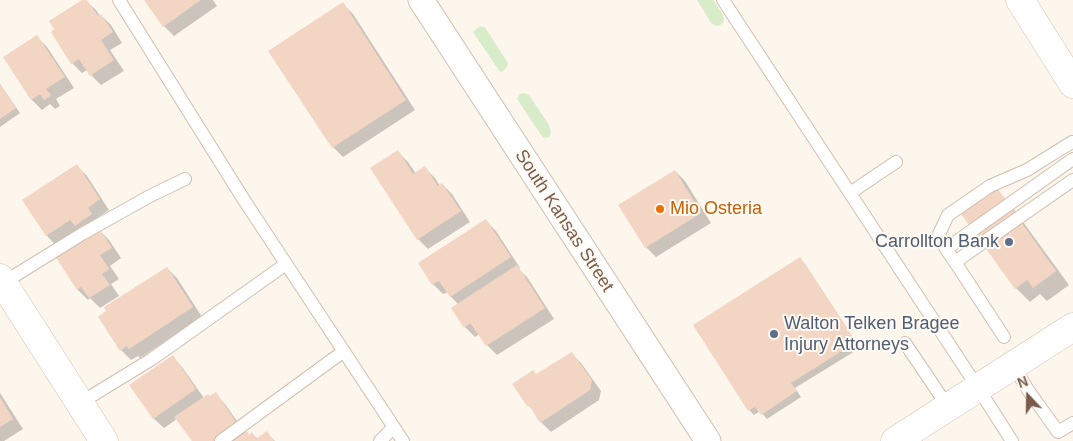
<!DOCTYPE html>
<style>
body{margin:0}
#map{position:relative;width:1073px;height:441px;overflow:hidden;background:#fdf6ec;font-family:Arial,sans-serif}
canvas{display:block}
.north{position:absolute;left:1003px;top:371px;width:50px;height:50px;-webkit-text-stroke:4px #fffaf3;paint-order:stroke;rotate:339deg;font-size:14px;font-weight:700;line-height:20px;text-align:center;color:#7a5c4d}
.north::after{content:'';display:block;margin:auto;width:18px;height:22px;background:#7a5c4d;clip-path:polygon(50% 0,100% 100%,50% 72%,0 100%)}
</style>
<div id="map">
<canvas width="1073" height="441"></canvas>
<div class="north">N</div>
</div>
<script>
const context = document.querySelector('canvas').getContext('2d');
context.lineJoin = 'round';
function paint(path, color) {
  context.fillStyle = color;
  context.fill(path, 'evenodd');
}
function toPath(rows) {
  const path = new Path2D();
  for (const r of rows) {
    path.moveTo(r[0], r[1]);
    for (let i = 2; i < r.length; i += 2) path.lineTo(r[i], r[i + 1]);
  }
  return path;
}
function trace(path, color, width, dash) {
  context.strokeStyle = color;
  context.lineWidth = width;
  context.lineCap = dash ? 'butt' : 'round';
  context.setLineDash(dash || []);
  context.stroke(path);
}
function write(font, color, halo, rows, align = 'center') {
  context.font = font + ' Arial,sans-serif';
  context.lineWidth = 4;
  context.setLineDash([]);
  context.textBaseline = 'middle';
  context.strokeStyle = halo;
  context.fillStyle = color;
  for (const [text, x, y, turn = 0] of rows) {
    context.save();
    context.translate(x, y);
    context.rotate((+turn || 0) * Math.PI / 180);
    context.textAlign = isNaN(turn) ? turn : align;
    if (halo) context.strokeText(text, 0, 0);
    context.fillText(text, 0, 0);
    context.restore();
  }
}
const green = toPath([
 [697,0,713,0,723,15,724,21,722,24,717,26,712,24],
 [480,26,484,27,486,29,508,63,507,67,503,71,500,72,473,32],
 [524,93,529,95,549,125,551,133,549,137,543,138,517,99,520,94]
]);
const shadow = toPath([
 [85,0,96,10,100,16,101,15,111,25,122,43,110,50,124,71,101,85,91,75,87,70,82,73,72,63],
 [146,0,213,0,217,6,174,36,164,26],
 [343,4,353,14,415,110,343,157,333,147],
 [37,37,47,47,74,88,56,99,60,106,55,109,50,104,42,110,32,100,5,57],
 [0,84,20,113,0,127],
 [398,152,408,162,416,174,425,168,435,178,440,186,442,184,452,194,470,222,428,249,418,239,372,168],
 [77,166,87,176,109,210,97,218,101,225,97,228,109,240,121,258,110,266,119,279,111,284,119,296,100,308,90,298,88,300,77,289,57,246,47,236,24,201],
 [675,171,685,181,711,223,656,257,646,247],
 [997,190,1010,204,1069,285,1047,301,1040,294,1030,302,1016,288,963,214],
 [486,221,496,231,520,268,518,269,527,277,554,319,497,355,487,345,479,334,475,337,465,327,459,305,451,297,448,292,443,294,433,284],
 [800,259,805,264,860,348,795,388,801,397,767,419,760,411,754,415,749,410],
 [167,268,177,278,202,317,140,358,138,356,131,360,121,350,99,317],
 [571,353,581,363,601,391,599,400,551,432,541,422,533,410,528,405,537,375],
 [172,356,182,367,204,398,210,398,215,394,225,404,246,434,249,436,252,434,258,439,267,433,275,441,193,441,177,419,164,428,153,418],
 [0,393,23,429,4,441,0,441]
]);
const building = toPath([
 [82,0,87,0,98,16,101,14,113,32,101,40,114,60,90,76,79,59,71,64,51,32,54,29,49,21],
 [144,0,201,0,163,27],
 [343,2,406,100,332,148,268,51],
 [37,35,65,77,46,89,51,95,44,100,40,94,31,100,3,57],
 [0,84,16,108,0,119],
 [398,150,413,174,425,166,438,186,442,183,461,211,417,240,370,168],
 [77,164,100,199,88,208,92,214,75,226,70,220,46,236,22,200],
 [675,170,701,213,645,248,618,205],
 [997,188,1056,271,1033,288,1027,280,1015,289,961,214],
 [486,219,511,257,450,297,439,281,432,285,418,263],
 [99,228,112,248,100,255,109,269,102,274,110,285,89,298,81,287,77,290,55,256],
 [800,257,856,342,791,383,797,391,761,415,755,407,748,411,693,325],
 [517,265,545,308,486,346,470,323,464,328,451,308],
 [167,267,193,307,129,349,127,346,120,351,98,317,106,311,104,307],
 [572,352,592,380,590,390,540,423,529,405,527,406,512,384,533,370,536,374],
 [173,355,196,389,153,419,129,385],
 [216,392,238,425,213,441,192,441,174,417,208,394,210,396],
 [0,397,13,419,0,427],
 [247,431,249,435,252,432,256,439,267,431,274,441,233,441]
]);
const lane = toPath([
 [119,0,244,200,403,441],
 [723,0,978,388,1012,441],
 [850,193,896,162],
 [946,249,1073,159],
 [955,262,1073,180],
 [3,283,82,234,150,196,185,179],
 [1004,337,955,262,946,249,939,234,948,215,990,186,1027,170,1072,142],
 [905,343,948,407],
 [1013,365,1028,390,1058,432,1073,423],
 [80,403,152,359,286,264],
 [221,441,344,351],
 [380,441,394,427]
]);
const street = toPath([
 [421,0,708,441]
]);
const secondary = toPath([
 [1020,0,1073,84],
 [0,278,104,441],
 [895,441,1073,327]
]);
const markers = [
 [660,209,5,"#e8710a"],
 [1009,242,5,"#5c6f8a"],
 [774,334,5,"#5c6f8a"]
];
const foodNames = [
 ["Mio Osteria",670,209]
];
const streetNames = [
 ["South Kansas Street",564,221,57]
];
const serviceNames = [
 ["Carrollton Bank",999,242],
 ["Walton Telken Bragee",784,324,"left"],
 ["Injury Attorneys",784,345,"left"]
];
paint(green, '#d8ecc9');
paint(shadow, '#0003');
paint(building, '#f3d5c3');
trace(lane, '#d1beb0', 14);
trace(street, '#d1beb0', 27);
trace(secondary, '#d6c0b0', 29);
trace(lane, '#fff', 12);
trace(street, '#fff', 25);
trace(secondary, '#fff', 28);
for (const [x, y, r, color] of markers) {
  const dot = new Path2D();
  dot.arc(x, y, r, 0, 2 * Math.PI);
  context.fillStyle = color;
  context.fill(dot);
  trace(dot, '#fffaf3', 2);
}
write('18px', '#c56008', '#fffaf3', foodNames, 'left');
write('18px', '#7a5c4d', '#fffaf3', streetNames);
write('18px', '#4e5e75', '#fffaf3', serviceNames, 'right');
</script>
